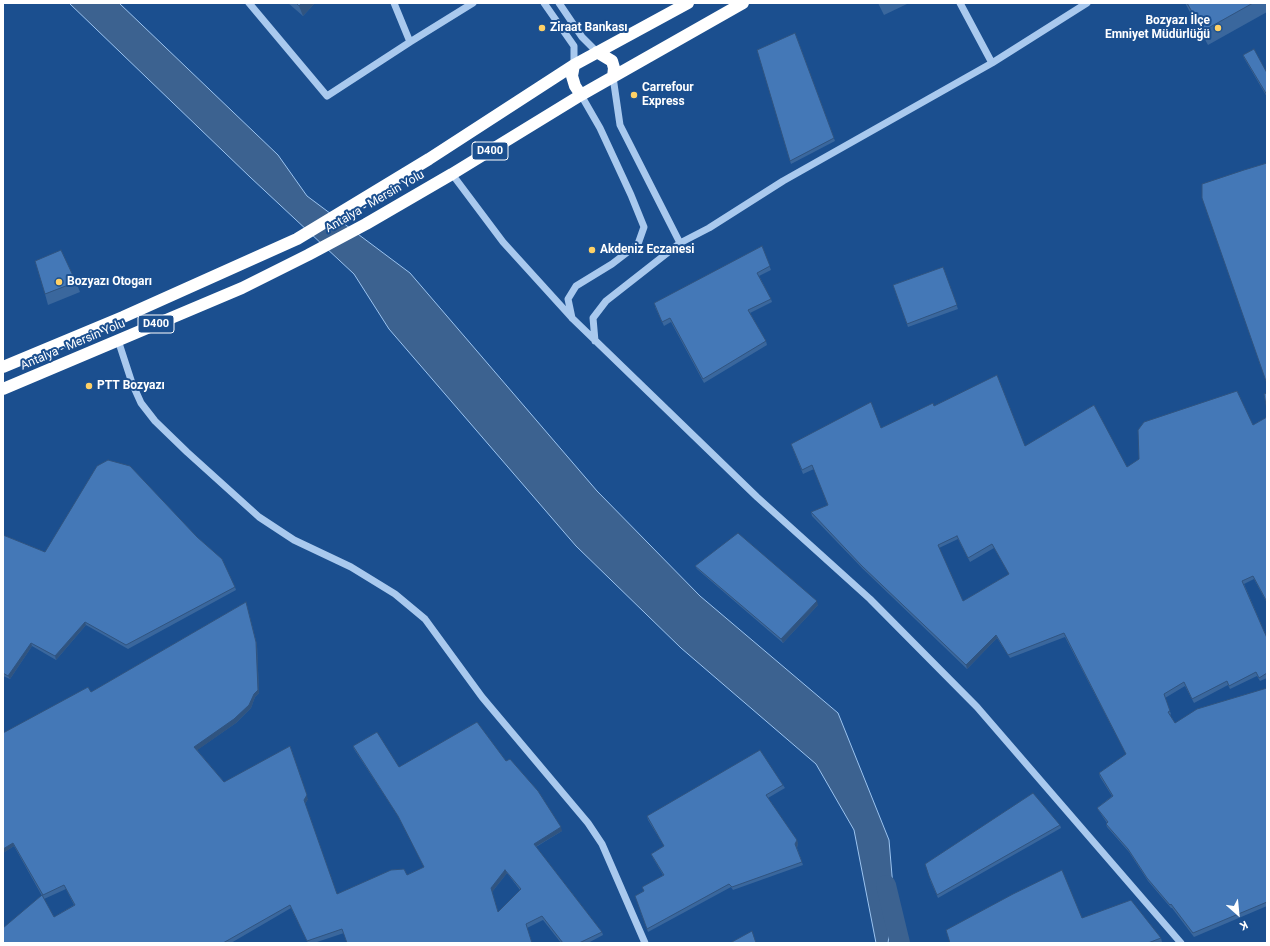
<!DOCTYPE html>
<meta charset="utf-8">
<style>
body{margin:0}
#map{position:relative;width:1270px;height:946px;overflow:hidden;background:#1b4f8f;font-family:Roboto,sans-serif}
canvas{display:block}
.frame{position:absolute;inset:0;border:4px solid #fff;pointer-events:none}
.north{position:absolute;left:1218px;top:894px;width:40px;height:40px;-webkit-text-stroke:3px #1b4f8f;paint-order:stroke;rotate:153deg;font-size:11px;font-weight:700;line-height:16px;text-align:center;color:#fff}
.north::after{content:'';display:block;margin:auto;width:14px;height:18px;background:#fff;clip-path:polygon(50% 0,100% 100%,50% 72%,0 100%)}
</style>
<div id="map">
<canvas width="1270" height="946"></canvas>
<div class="frame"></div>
<div class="north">K</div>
</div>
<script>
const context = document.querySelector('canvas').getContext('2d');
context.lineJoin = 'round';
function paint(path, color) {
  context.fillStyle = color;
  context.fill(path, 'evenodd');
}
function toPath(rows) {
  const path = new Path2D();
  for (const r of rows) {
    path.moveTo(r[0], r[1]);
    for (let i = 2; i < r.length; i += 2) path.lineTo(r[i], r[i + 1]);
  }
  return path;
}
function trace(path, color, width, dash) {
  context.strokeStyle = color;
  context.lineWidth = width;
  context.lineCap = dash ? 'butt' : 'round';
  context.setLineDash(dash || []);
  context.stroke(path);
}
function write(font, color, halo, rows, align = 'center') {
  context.font = font + ' Roboto,sans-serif';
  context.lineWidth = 4;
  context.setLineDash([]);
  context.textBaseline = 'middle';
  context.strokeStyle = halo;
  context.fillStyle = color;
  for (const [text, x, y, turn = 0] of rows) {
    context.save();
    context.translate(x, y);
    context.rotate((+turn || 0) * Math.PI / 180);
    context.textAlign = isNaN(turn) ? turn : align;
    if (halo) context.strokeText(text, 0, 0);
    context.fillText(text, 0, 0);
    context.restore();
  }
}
const water = toPath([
 [69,3,119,3,278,155,307,196,410,273,597,491,700,596,838,713,889,840,894,899,888,943,876,943,854,830,816,764,681,648,576,546,389,329,354,274,250,177,69,3]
]);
const river = toPath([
 [886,885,900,943]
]);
const minor = toPath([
 [249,3,327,96,410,42,473,3],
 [394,3,410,42],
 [544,3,574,46,574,65],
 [559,3,582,37,597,52],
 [960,3,992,63],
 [452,174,503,242,572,318,757,497,870,599,977,707,1181,943],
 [680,243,709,228,783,181,992,63,1087,3],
 [572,318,568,299,576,286,612,264,638,244,644,227,631,195,600,128,581,95],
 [118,340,132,383,141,403,155,421,187,452,259,517,294,540,351,567,395,594,425,619,482,697,588,823,602,844,645,943],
 [595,341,593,318,606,301,680,243,620,125,613,77]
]);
const highway = toPath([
 [597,52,612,61,614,68,613,77],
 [574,65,572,76,575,86,581,95],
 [3,367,123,317,297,239,429,159,574,65,688,3],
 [3,389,242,288,308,255,366,224,452,174,581,95,743,3]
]);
const wall = toPath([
 [288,3,315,3,303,16],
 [878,3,907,3,907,4,884,15],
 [1185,3,1267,3,1267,12,1208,45],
 [795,33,835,141,791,164,790,161],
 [1243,55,1263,67,1267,73,1267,97,1244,58],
 [762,246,771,270,759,276,771,299,772,302,750,313,766,341,767,345,704,383,671,322,664,326,655,307],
 [943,267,958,309,908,327,893,285],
 [76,282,80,292,48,305,45,294],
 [934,406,1025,446,1127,467,1253,425,1267,417,1267,603,1254,579,1244,584,1267,638,1267,678,1260,681,1257,676,1230,689,1228,685,1194,703,1185,686,1165,698,1171,714,1170,715,1175,723,1267,688,1267,906,1194,937,1172,908,1171,908,1148,881,1129,852,1107,827,1106,824,1107,823,1097,808,1112,796,1100,777,1099,773,1126,754,1065,637,1010,658,997,638,967,669,863,569,812,516,811,512,828,506,814,469,803,474,791,444,881,428],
 [958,539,970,562,994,548,1009,574,963,601,939,548],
 [3,535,45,552,235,587,236,590,128,649,86,625,56,660,32,646,10,679,3,676],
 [695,566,818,605,783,643,697,569],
 [246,602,257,645,259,693,255,697,251,708,236,723,197,750,224,782,308,799,305,804,337,894,407,875,424,867,400,819,354,749,353,746,399,767,506,761,562,831,536,847,602,932,603,935,588,943,561,943,543,920,527,928,344,933,314,943,308,943,291,908,231,943,3,943,42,896,14,846,3,853,3,733,91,692],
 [507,873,520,890,498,912,492,892],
 [66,889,74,905,54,917,44,899],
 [783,785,785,788,768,798,798,843,797,848,803,865,733,890,731,887,648,932,635,896,644,891,663,875,653,858,651,854,664,846,648,820,647,816],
 [1060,825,1061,828,938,898,930,880],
 [1082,918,1161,938,1162,942,1159,943,950,943]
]);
const shadedWall = toPath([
 [302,3,315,3,303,16,299,6],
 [817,601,818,605,783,643,781,639],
 [246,602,257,645,259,693,255,697,251,708,236,723,196,751,194,747],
 [85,622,86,625,56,660,55,656],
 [996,635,997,638,967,669,966,665],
 [31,643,32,646,10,679,8,676],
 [290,746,308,799,305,804,304,800],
 [561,827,562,831,535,847,534,844],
 [797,840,798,843,797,848,795,844],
 [13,843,14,846,3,853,3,849],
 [505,870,507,873,492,892,491,888]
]);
const building = toPath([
 [296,3,302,3,299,6,296,3],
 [1187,3,1253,3,1203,31,1187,3],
 [795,33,834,138,790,161,757,50,795,33],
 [1254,49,1267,73,1267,95,1243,55,1254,49],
 [1267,163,1267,384,1202,198,1202,184,1244,170,1267,163],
 [762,246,770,266,757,273,771,299,748,310,766,341,703,379,670,318,662,322,654,303,762,246],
 [61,250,76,282,45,294,35,261,61,250],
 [943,267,957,305,907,324,893,285,943,267],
 [997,375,1025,446,1094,405,1127,467,1139,459,1138,430,1144,422,1237,391,1253,425,1267,417,1267,602,1253,576,1242,581,1267,638,1267,673,1259,678,1256,672,1229,686,1227,681,1192,699,1184,682,1164,694,1170,711,1168,712,1175,723,1197,709,1267,688,1267,902,1193,933,1171,904,1170,905,1147,878,1128,849,1106,824,1108,822,1097,808,1113,796,1099,773,1126,754,1064,633,1008,655,996,635,966,665,862,566,811,512,828,505,812,465,802,470,791,444,871,402,881,428,933,403,934,406,997,375],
 [957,536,968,558,992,544,1009,574,963,601,938,545,957,536],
 [1267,393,1267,410,1264,394,1267,393],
 [108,460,130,466,197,537,222,559,235,587,126,645,85,622,55,656,31,643,8,676,3,673,3,535,45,552,97,466,108,460],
 [738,533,817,601,781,639,695,566,738,533],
 [246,602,256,642,258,690,254,694,249,705,234,719,194,747,224,782,290,746,307,795,304,800,337,894,391,870,404,869,407,875,424,867,398,816,353,746,377,732,399,767,477,722,506,761,510,759,538,791,561,827,534,844,602,932,579,943,563,943,542,916,526,924,532,943,347,943,342,929,307,941,290,905,223,943,3,943,3,928,42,895,54,917,75,905,64,885,43,895,13,843,3,849,3,733,88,687,91,692,246,602],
 [505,870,521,889,498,912,491,888,505,870],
 [760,750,783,785,766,795,797,840,795,844,802,862,732,887,729,884,647,929,635,896,644,891,642,887,664,875,651,854,664,846,647,816,760,750],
 [1033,793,1060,825,937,895,929,876,925,864,1033,793],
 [1062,870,1082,918,1131,900,1161,938,1148,943,950,943,946,930,1013,894,1062,870],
 [752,931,756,943,730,943,752,931]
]);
const markers = [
 [542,28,4,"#ffd166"],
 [1218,28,4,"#ffd166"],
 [634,95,4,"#ffd166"],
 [592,250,4,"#ffd166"],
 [59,282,4,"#ffd166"],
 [89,386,4,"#ffd166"]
];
const shields = [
 [490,151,36],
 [156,324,36]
];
const shieldNames = [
 ["D400",490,151],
 ["D400",156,324]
];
const poiNames = [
 ["Bozyazı İlçe",1210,21,"right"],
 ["Emniyet Müdürlüğü",1210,35,"right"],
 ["Ziraat Bankası",550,28],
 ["Carrefour",642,88],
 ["Express",642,102],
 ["Akdeniz Eczanesi",600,250],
 ["Bozyazı Otogarı",67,282],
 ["PTT Bozyazı",97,386]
];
const streetNames = [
 ["Antalya - Mersin Yolu",375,202,-30],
 ["Antalya - Mersin Yolu",73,345,-23]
];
paint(water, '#3c6290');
trace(water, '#9cc4f0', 1);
trace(river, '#3c6290', 20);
trace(minor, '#a9c9ee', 7);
trace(highway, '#fff', 12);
paint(wall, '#3a679d');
paint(shadedWall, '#305480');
paint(building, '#4478b7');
trace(building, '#305480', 1);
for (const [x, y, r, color] of markers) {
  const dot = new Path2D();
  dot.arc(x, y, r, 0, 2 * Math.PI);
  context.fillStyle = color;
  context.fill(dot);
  trace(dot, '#1b4f8f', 1.5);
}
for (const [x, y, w] of shields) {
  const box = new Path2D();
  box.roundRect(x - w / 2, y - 9, w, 18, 3);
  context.fillStyle = '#1b4f8f';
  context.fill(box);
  trace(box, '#fff', 1);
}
write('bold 11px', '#fff', null, shieldNames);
write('bold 12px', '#fff', '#1b4f8f', poiNames, 'left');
write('12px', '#fff', '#1b4f8f', streetNames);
</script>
